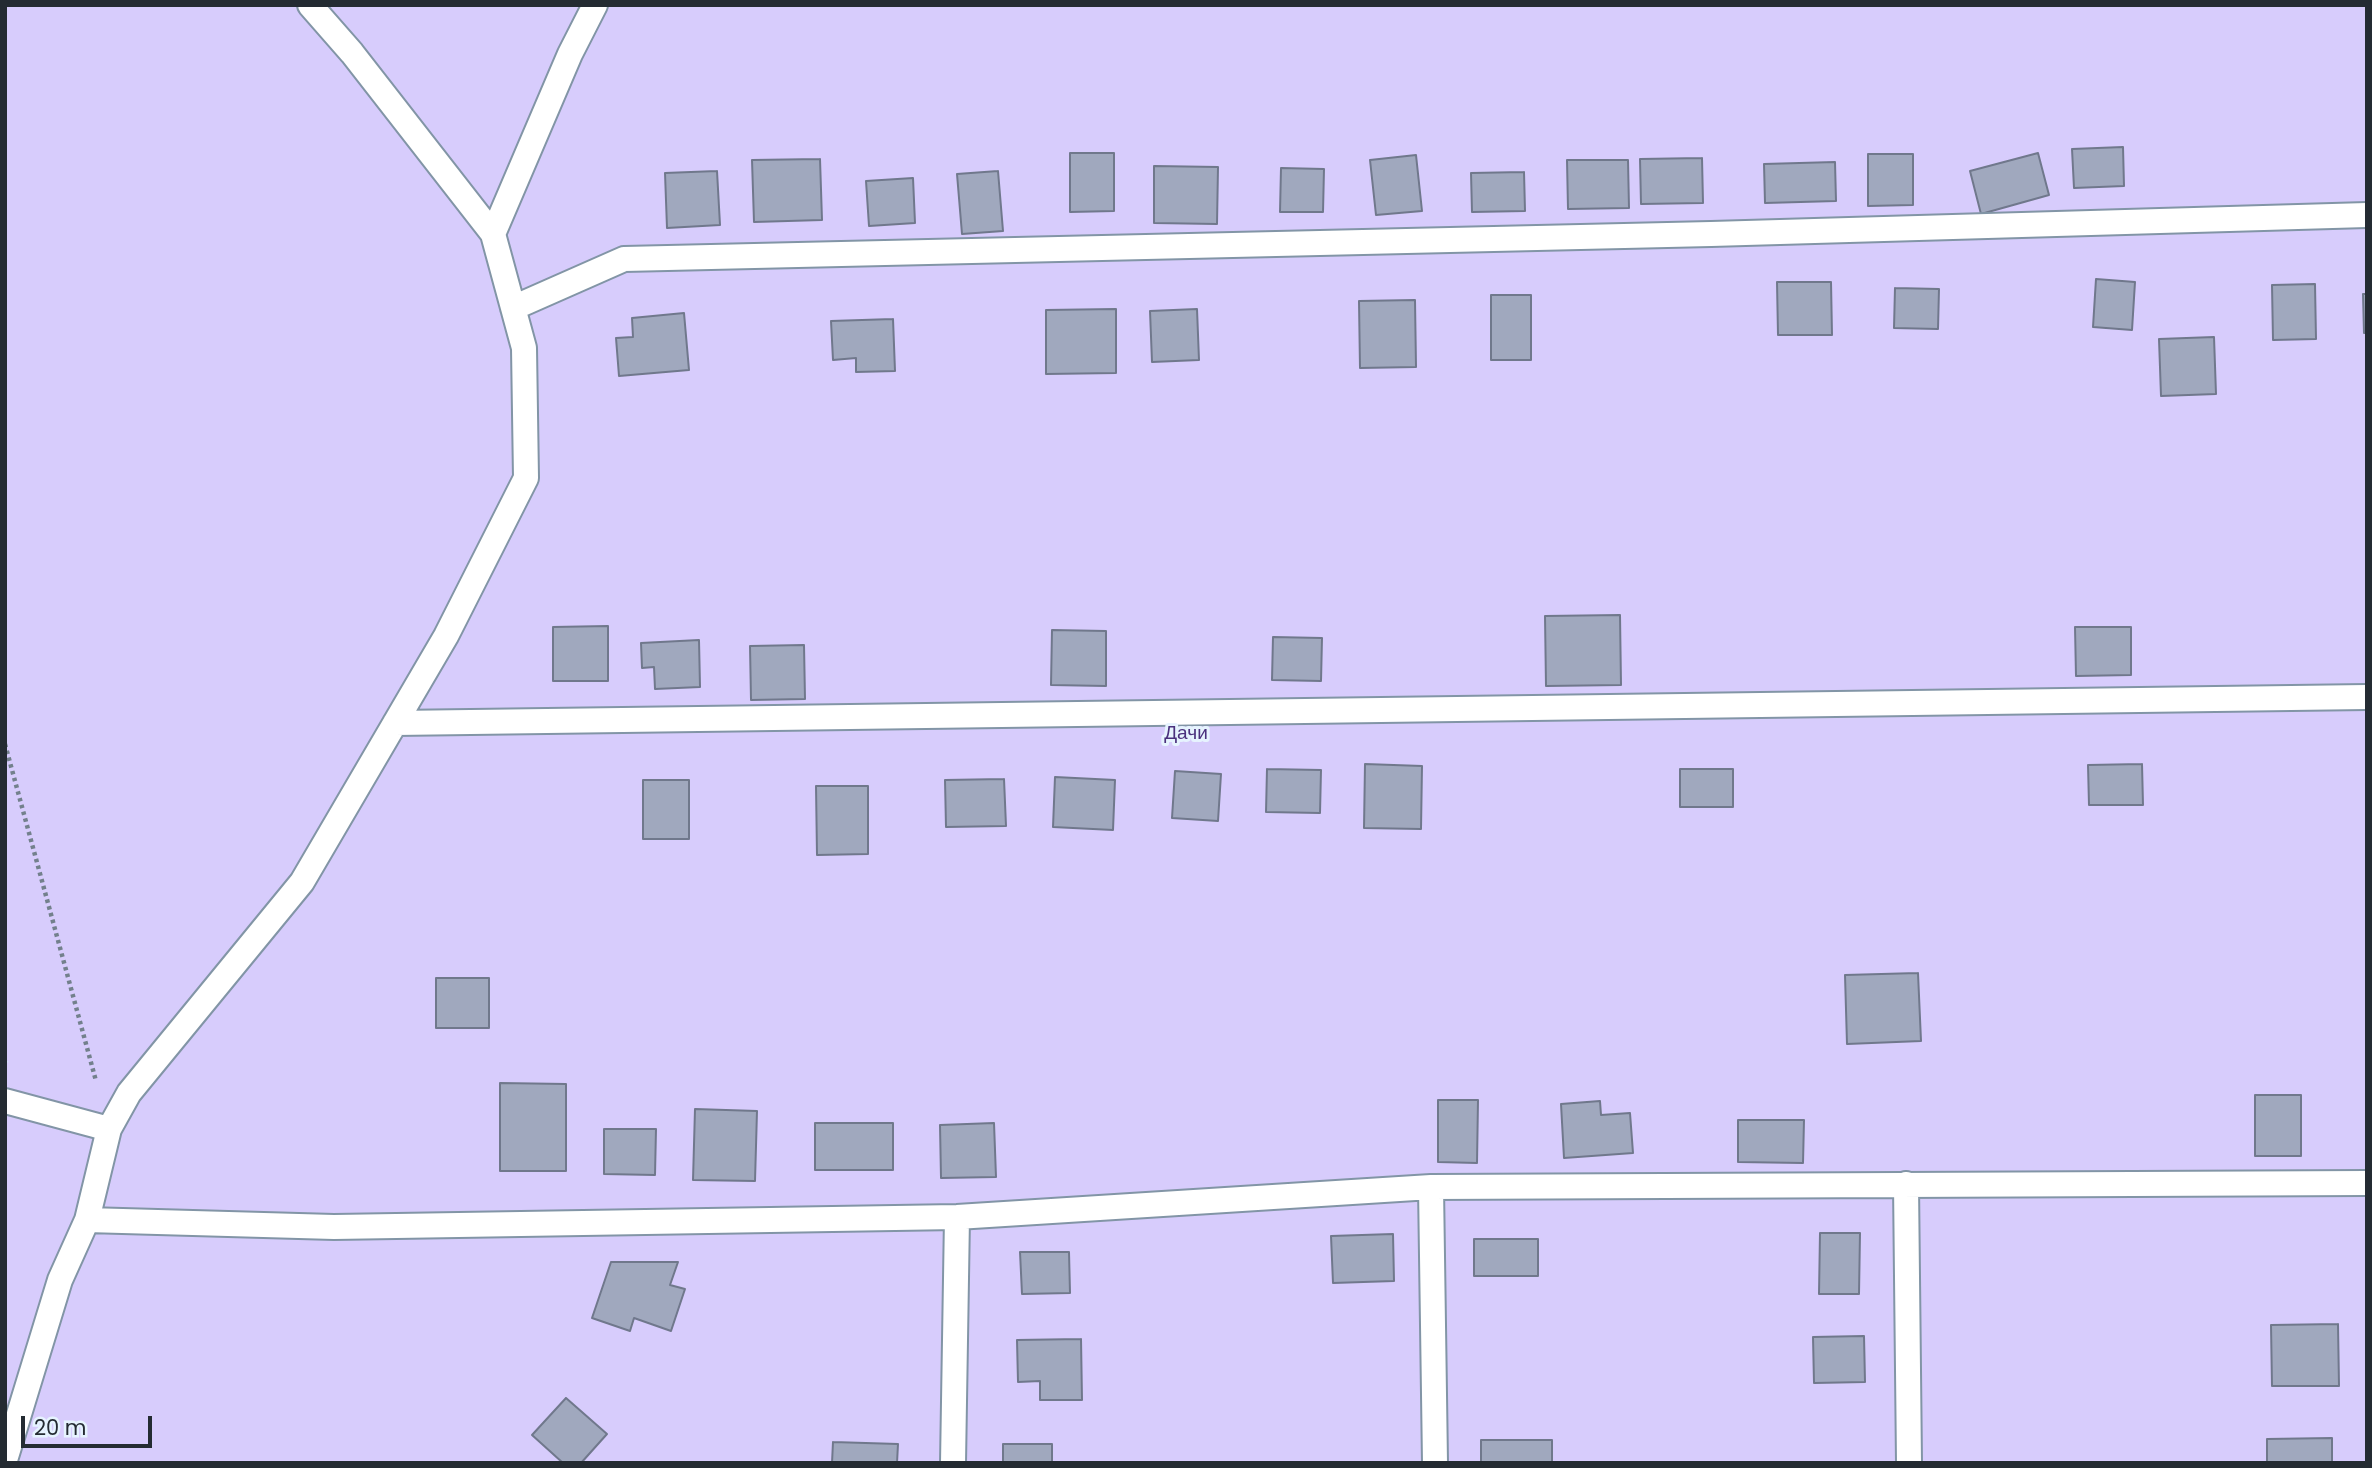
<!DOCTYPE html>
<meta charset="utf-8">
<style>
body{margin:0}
#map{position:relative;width:2372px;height:1468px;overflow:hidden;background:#d2e7f9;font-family:Poppins,sans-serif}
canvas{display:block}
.frame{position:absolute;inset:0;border:7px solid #242b32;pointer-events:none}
.scale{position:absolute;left:21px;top:1416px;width:131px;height:32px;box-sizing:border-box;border:4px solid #242b32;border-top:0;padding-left:9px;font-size:21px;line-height:24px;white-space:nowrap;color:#242b32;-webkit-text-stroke:5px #e6f3fe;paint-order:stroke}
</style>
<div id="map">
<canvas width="2372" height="1468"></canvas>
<div class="frame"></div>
<div class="scale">20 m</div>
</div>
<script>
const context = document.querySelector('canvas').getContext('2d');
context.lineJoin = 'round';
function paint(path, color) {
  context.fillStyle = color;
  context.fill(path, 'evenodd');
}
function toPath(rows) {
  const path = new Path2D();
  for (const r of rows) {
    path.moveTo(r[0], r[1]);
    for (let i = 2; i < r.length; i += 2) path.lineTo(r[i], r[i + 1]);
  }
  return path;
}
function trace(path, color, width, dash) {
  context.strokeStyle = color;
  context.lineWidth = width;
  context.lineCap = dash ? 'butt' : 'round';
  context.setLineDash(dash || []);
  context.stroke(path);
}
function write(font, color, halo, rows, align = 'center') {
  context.font = font + ' Poppins,sans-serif';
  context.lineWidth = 6;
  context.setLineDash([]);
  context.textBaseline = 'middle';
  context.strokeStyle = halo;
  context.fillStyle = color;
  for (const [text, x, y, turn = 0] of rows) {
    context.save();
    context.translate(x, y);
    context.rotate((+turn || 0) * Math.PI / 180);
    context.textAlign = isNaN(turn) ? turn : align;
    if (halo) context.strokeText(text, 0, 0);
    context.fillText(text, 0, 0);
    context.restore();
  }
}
const green = toPath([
 [5,5,2367,5,2367,1463,5,1463,5,1063,9,1062,5,1060]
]);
const building = toPath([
 [2123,147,2124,186,2074,188,2072,149,2123,147],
 [1070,153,1114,153,1114,211,1070,212,1070,153],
 [2038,153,2049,195,1981,214,1970,171,2038,153],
 [1868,154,1913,154,1913,205,1868,206,1868,154],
 [1416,155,1422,211,1376,215,1370,160,1416,155],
 [1702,158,1703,203,1641,204,1640,159,1702,158],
 [820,159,822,220,754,222,752,160,820,159],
 [1567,160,1628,160,1629,208,1568,209,1567,160],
 [1835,162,1836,201,1765,203,1764,164,1835,162],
 [1154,166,1218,167,1217,224,1154,223,1154,166],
 [1281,168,1324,169,1323,212,1280,212,1281,168],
 [717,171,720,225,667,228,665,173,717,171],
 [998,171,1003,231,962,234,957,174,998,171],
 [1524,172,1525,211,1472,212,1471,173,1524,172],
 [913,178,915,223,869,226,866,181,913,178],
 [2096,279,2135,282,2132,330,2093,327,2096,279],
 [1777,282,1831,282,1832,335,1778,335,1777,282],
 [2315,284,2316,339,2273,340,2272,285,2315,284],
 [1895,288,1939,289,1938,329,1894,328,1895,288],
 [2363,294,2367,294,2367,333,2364,333,2363,294],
 [1491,295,1531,295,1531,360,1491,360,1491,295],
 [1415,300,1416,367,1360,368,1359,301,1415,300],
 [1116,309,1116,373,1046,374,1046,310,1116,309],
 [1197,309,1199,360,1152,362,1150,311,1197,309],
 [684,313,689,370,619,376,616,338,633,337,632,318,684,313],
 [893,319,895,371,856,372,856,358,833,360,831,321,893,319],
 [2214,337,2216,394,2161,396,2159,339,2214,337],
 [1620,615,1621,685,1546,686,1545,616,1620,615],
 [608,626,608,681,553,681,553,627,608,626],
 [2075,627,2131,627,2131,675,2076,676,2075,627],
 [1052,630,1106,631,1106,686,1051,685,1052,630],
 [1273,637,1322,638,1321,681,1272,680,1273,637],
 [699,640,700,687,655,689,654,667,642,668,641,643,699,640],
 [804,645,805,699,751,700,750,646,804,645],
 [1365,764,1422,766,1421,829,1364,828,1365,764],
 [2142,764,2143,805,2089,805,2088,765,2142,764],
 [1267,769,1321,770,1320,813,1266,812,1267,769],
 [1680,769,1733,769,1733,807,1680,807,1680,769],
 [1175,771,1221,774,1218,821,1172,818,1175,771],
 [1055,777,1115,780,1113,830,1053,827,1055,777],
 [1004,779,1006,826,946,827,945,780,1004,779],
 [643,780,689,780,689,839,643,839,643,780],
 [816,786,868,786,868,854,817,855,816,786],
 [1918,973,1921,1041,1847,1044,1845,975,1918,973],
 [436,978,489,978,489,1028,436,1028,436,978],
 [500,1083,566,1084,566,1171,500,1171,500,1083],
 [2255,1095,2301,1095,2301,1156,2255,1156,2255,1095],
 [1438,1100,1478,1100,1477,1163,1438,1162,1438,1100],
 [1600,1101,1601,1115,1630,1113,1633,1153,1564,1158,1561,1104,1600,1101],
 [695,1109,757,1111,755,1181,693,1180,695,1109],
 [1738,1120,1804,1120,1803,1163,1738,1162,1738,1120],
 [815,1123,893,1123,893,1170,815,1170,815,1123],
 [994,1123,996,1177,941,1178,940,1125,994,1123],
 [604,1129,656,1129,655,1175,604,1174,604,1129],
 [1820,1233,1860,1233,1859,1294,1819,1294,1820,1233],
 [1393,1234,1394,1281,1333,1283,1331,1236,1393,1234],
 [1474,1239,1538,1239,1538,1276,1474,1276,1474,1239],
 [1020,1252,1069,1252,1070,1293,1022,1294,1020,1252],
 [611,1262,678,1262,670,1285,685,1289,671,1331,634,1318,630,1331,592,1318,611,1262],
 [2338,1324,2339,1386,2272,1386,2271,1325,2338,1324],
 [1864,1336,1865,1382,1814,1383,1813,1337,1864,1336],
 [1081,1339,1082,1400,1040,1400,1040,1381,1018,1382,1017,1340,1081,1339],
 [566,1398,607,1434,581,1463,563,1463,532,1435,566,1398],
 [2332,1438,2332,1463,2267,1463,2267,1439,2332,1438],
 [1481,1440,1552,1440,1552,1463,1481,1463,1481,1440],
 [833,1442,898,1444,897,1463,832,1463,833,1442],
 [1003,1444,1052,1444,1052,1463,1003,1463,1003,1444]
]);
const path = toPath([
 [5,744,96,1081]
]);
const service = toPath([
 [493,234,570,54,595,5],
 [513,308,624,259,1711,234,2367,215],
 [395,723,2367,697],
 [5,1101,109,1129],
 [1906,1184,1909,1463],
 [1431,1187,1435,1463],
 [87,1220,334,1227,957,1217,1431,1187,2367,1183],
 [5,1460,60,1280,87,1220,109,1129,129,1093,302,882,446,636,526,478,524,348,493,234,352,53,310,5],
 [953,1463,957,1217]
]);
const parkNames = [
 ["Дачи",1186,734]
];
paint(green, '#d7ccfc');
paint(building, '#a0a8be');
trace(building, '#70788c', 2);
trace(service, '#8295a6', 28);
trace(path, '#73808c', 4.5, [3.5, 3.5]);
trace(service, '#fff', 24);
write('19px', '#4a317d', '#e6f3fe', parkNames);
</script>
